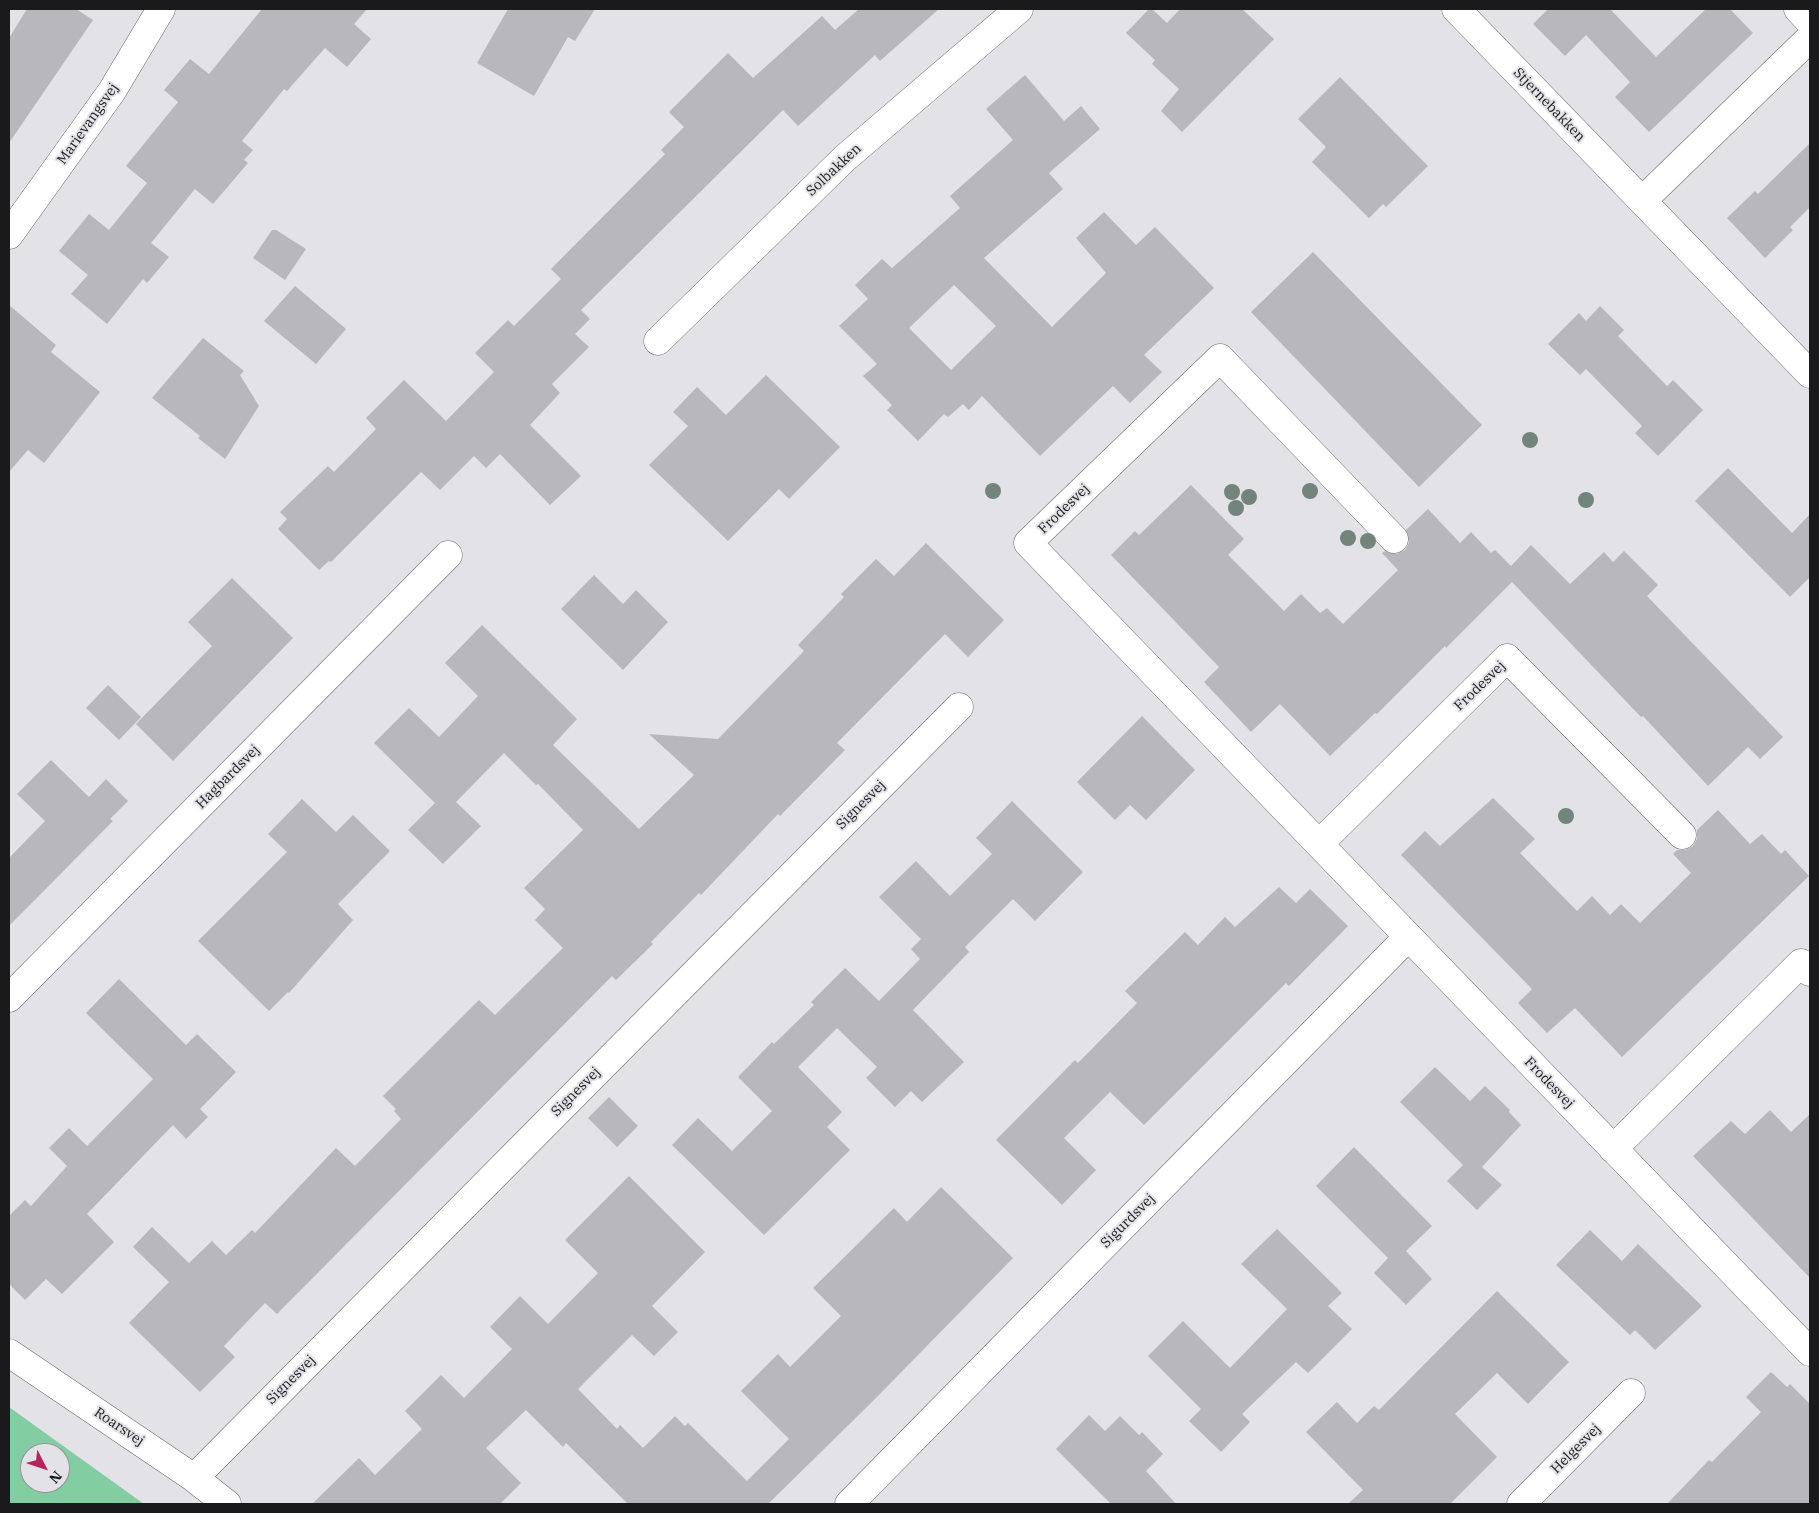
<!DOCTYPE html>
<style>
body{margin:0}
#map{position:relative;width:1819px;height:1513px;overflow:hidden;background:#e3e3e7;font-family:"IBM Plex Serif",serif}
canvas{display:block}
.frame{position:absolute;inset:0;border:10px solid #1a1a1c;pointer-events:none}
.north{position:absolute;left:20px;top:1443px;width:50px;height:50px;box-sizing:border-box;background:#e3e3e7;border:1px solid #939396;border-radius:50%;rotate:131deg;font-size:14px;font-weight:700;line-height:20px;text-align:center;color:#1a1a1c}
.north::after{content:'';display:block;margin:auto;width:18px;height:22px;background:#b2255d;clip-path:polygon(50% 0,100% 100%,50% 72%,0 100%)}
</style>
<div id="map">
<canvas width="1819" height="1513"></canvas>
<div class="frame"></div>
<div class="north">N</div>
</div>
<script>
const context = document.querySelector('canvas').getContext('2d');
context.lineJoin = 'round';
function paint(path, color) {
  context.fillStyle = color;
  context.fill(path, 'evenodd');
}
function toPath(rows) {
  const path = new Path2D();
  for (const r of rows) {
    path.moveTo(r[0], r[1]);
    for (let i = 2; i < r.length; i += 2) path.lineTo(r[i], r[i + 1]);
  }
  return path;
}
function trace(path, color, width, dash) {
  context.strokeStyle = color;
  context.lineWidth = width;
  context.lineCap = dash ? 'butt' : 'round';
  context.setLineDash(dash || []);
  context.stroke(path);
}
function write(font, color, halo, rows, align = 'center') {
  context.font = font + ' "IBM Plex Serif",serif';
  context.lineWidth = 4;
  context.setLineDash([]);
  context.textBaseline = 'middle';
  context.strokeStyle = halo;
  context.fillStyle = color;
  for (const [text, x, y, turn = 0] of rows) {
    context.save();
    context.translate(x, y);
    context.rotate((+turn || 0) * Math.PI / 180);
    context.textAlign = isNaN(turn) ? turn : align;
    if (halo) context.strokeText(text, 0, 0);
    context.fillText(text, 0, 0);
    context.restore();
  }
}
const green = toPath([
 [9,1407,144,1504,9,1504],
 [30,1453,60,1453,60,1483,30,1483]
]);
const building = toPath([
 [27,9,76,9,93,20,9,143,9,38],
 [262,9,367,9,354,24,371,39,347,67,325,48,287,91,284,89,242,141,253,150,244,160,248,163,213,204,195,189,151,243,169,257,147,283,143,279,107,324,71,294,88,275,59,251,89,214,109,230,147,183,126,166,178,102,164,90,190,59,209,74],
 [508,9,595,9,575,41,568,37,534,96,477,63],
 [859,9,939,9,880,61,875,55,798,126,783,110,581,310,590,319,575,334,589,347,552,384,560,393,530,425,581,476,550,505,500,454,486,468,474,456,440,490,421,472,331,562,329,561,319,570,278,529,287,519,280,512,328,466,334,472,376,429,366,418,404,380,446,421,494,372,475,353,508,320,514,326,561,279,551,269,665,154,661,150,684,127,669,112,728,53,753,78,822,16,835,30],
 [1149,9,1152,9,1167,23,1180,9,1242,9,1274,39,1182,132,1161,111,1179,89,1152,64,1155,60,1126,33],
 [1548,9,1612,9,1611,10,1656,57,1706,9,1730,9,1753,33,1649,132,1615,97,1630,82,1586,35,1565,56,1533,24],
 [1025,75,1064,121,1081,106,1100,129,1049,173,1063,189,984,258,1052,327,1106,273,1076,238,1104,212,1136,245,1155,227,1214,288,1144,355,1162,372,1130,403,1113,386,1040,456,982,396,969,410,963,404,948,417,944,414,918,441,887,410,892,405,863,376,877,364,839,326,868,299,855,285,882,259,892,268,960,208,950,196,1013,140,986,109],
 [954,285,996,326,951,370,909,328],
 [1340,77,1428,166,1386,207,1383,204,1369,218,1312,162,1326,147,1298,119],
 [1810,143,1810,207,1790,227,1793,230,1765,258,1727,218,1755,191,1758,194],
 [272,230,276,230,306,249,285,280,253,258],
 [1313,252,1482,425,1419,487,1251,312],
 [295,286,346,329,316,364,264,321],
 [9,305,56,345,51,352,100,392,44,463,28,450,9,472],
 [1600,306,1624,330,1618,336,1667,386,1673,380,1703,410,1658,456,1635,433,1642,426,1586,369,1580,375,1548,344,1579,313,1586,321],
 [203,338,244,371,240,375,259,406,225,459,198,438,200,436,152,398],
 [766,375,840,447,789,499,779,489,728,541,649,465,688,426,673,412,697,387,726,415],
 [1728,468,1792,533,1810,514,1810,577,1790,597,1695,501],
 [1191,485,1244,539,1228,555,1284,611,1301,594,1320,613,1327,608,1343,624,1398,570,1382,553,1385,551,1397,554,1405,550,1409,543,1406,530,1428,509,1460,543,1471,532,1491,553,1495,550,1511,566,1531,545,1570,584,1604,552,1613,562,1624,551,1658,585,1647,596,1783,737,1760,759,1748,747,1708,786,1643,716,1641,717,1512,582,1446,648,1445,646,1377,714,1375,713,1330,756,1280,704,1251,732,1204,682,1219,667,1111,555,1135,531,1139,535],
 [926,543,1004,620,968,657,945,634,837,743,845,750,780,816,778,814,701,895,699,893,651,942,653,944,616,980,612,976,277,1314,265,1303,224,1346,235,1357,200,1392,129,1323,169,1282,133,1247,152,1227,189,1263,212,1241,226,1255,252,1230,255,1233,336,1148,355,1166,401,1119,394,1111,396,1109,383,1096,479,1000,495,1015,563,948,535,920,545,909,524,888,583,830,538,784,536,785,504,753,456,802,481,826,443,864,408,830,435,803,374,743,409,708,439,737,478,696,445,663,482,625,577,719,553,745,639,829,694,775,649,734,718,739,804,651,798,645,844,597,841,594,876,559,894,576],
 [594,575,623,604,636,590,668,622,623,670,561,609],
 [232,578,293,638,173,761,136,724,212,646,188,622],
 [108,685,141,717,119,740,86,708],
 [1142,716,1195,770,1146,820,1130,805,1115,820,1077,782],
 [51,760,89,797,106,779,128,801,110,819,113,821,9,926,9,858,45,821,17,794],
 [1493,798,1535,839,1520,853,1577,911,1592,896,1610,915,1621,904,1640,923,1691,873,1673,854,1677,850,1685,850,1693,846,1697,839,1697,830,1718,810,1750,844,1762,834,1781,854,1785,850,1809,876,1622,1057,1575,1008,1547,1033,1518,1003,1532,989,1401,855,1425,831,1440,846],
 [302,799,336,832,353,815,390,851,338,904,353,920,289,993,288,992,269,1011,198,941,287,852,268,834],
 [1012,801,1083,872,1035,921,1013,899,965,947,969,952,913,1010,964,1062,922,1102,911,1091,895,1107,866,1078,877,1067,837,1028,798,1067,842,1112,827,1127,850,1150,764,1235,672,1145,698,1118,732,1151,772,1111,738,1077,772,1042,774,1044,814,1005,811,1002,845,968,879,1001,920,959,911,949,921,939,879,897,916,861,950,896,992,854,976,838],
 [1279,887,1296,903,1310,889,1348,926,1289,986,1286,983,1144,1125,1110,1092,1064,1138,1096,1170,1062,1205,996,1140,1075,1060,1078,1063,1137,1003,1125,991,1185,932,1198,945,1225,917,1235,927],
 [119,979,186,1045,197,1034,236,1072,200,1109,208,1117,186,1139,173,1125,87,1214,114,1242,62,1294,46,1279,25,1300,9,1284,9,1216,25,1200,31,1206,67,1166,49,1148,69,1128,87,1146,153,1079,86,1013],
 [1435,1067,1470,1101,1485,1086,1510,1110,1509,1112,1521,1125,1482,1167,1502,1185,1477,1210,1447,1181,1463,1165,1400,1102],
 [609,1097,638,1126,617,1147,588,1118],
 [1770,1110,1791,1132,1810,1114,1810,1278,1693,1156,1731,1121,1745,1134],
 [1354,1147,1432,1226,1406,1251,1432,1279,1406,1305,1374,1273,1388,1258,1316,1186],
 [629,1176,705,1252,652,1306,678,1332,654,1356,632,1335,578,1389,617,1429,620,1425,643,1448,675,1416,685,1426,688,1423,747,1481,789,1439,741,1391,778,1354,790,1367,841,1316,813,1288,894,1208,907,1222,941,1187,1013,1258,874,1400,769,1503,770,1504,628,1504,566,1443,563,1447,526,1410,486,1448,521,1483,500,1504,312,1504,359,1458,375,1475,422,1429,405,1411,441,1375,464,1398,512,1349,490,1327,520,1296,548,1324,598,1273,565,1240],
 [1277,1229,1342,1293,1328,1306,1352,1329,1308,1373,1296,1362,1242,1414,1250,1422,1221,1452,1189,1421,1201,1409,1148,1356,1183,1321,1230,1368,1287,1309,1241,1264],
 [1590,1230,1622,1261,1638,1244,1702,1306,1655,1350,1635,1330,1630,1335,1556,1265],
 [1497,1291,1569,1362,1528,1404,1497,1373,1455,1414,1497,1457,1450,1504,1348,1504,1363,1490,1306,1432,1337,1402,1357,1423,1374,1406,1379,1410],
 [1771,1372,1787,1387,1790,1384,1810,1404,1810,1504,1667,1504,1709,1460,1712,1462,1761,1412,1746,1397],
 [1089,1415,1105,1431,1120,1416,1139,1435,1142,1432,1163,1454,1146,1471,1176,1504,1111,1504,1056,1449]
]);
const minor = toPath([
 [1456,9,1810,374],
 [1798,9,1810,22],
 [1642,201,1810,38],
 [9,235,112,91,161,9],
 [658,341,845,158,1019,9],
 [1394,539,1220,358,1028,543,1810,1352],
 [1319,844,1507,658,1682,835],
 [9,998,448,555],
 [1613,1149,1801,963,1810,972],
 [9,1353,194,1478,227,1504],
 [194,1478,959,707],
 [849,1504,1408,937],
 [1521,1504,1631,1393]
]);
const trees = [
 [1530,440],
 [993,491],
 [1310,491],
 [1232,492],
 [1249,497],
 [1586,500],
 [1236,508],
 [1348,538],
 [1368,541],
 [1566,816]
];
const streetNames = [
 ["Stjernebakken",1549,105,46],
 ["Marievangsvej",88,124,-55],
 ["Solbakken",834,170,-43],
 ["Frodesvej",1064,509,-44],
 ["Frodesvej",1480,686,-44],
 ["Hagbardsvej",228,777,-45],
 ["Signesvej",861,805,-45],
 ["Frodesvej",1549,1083,46],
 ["Signesvej",576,1092,-45],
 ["Sigurdsvej",1128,1221,-45],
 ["Signesvej",291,1380,-45],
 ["Roarsvej",119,1427,34],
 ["Helgesvej",1576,1449,-45]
];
paint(green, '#82cea2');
paint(building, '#b7b7bc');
trace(minor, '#6b6b6f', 29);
trace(minor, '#fff', 28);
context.fillStyle = '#72847c';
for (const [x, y] of trees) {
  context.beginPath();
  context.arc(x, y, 8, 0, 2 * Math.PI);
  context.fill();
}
write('14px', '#1a1a1c', '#e3e3e7', streetNames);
</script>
